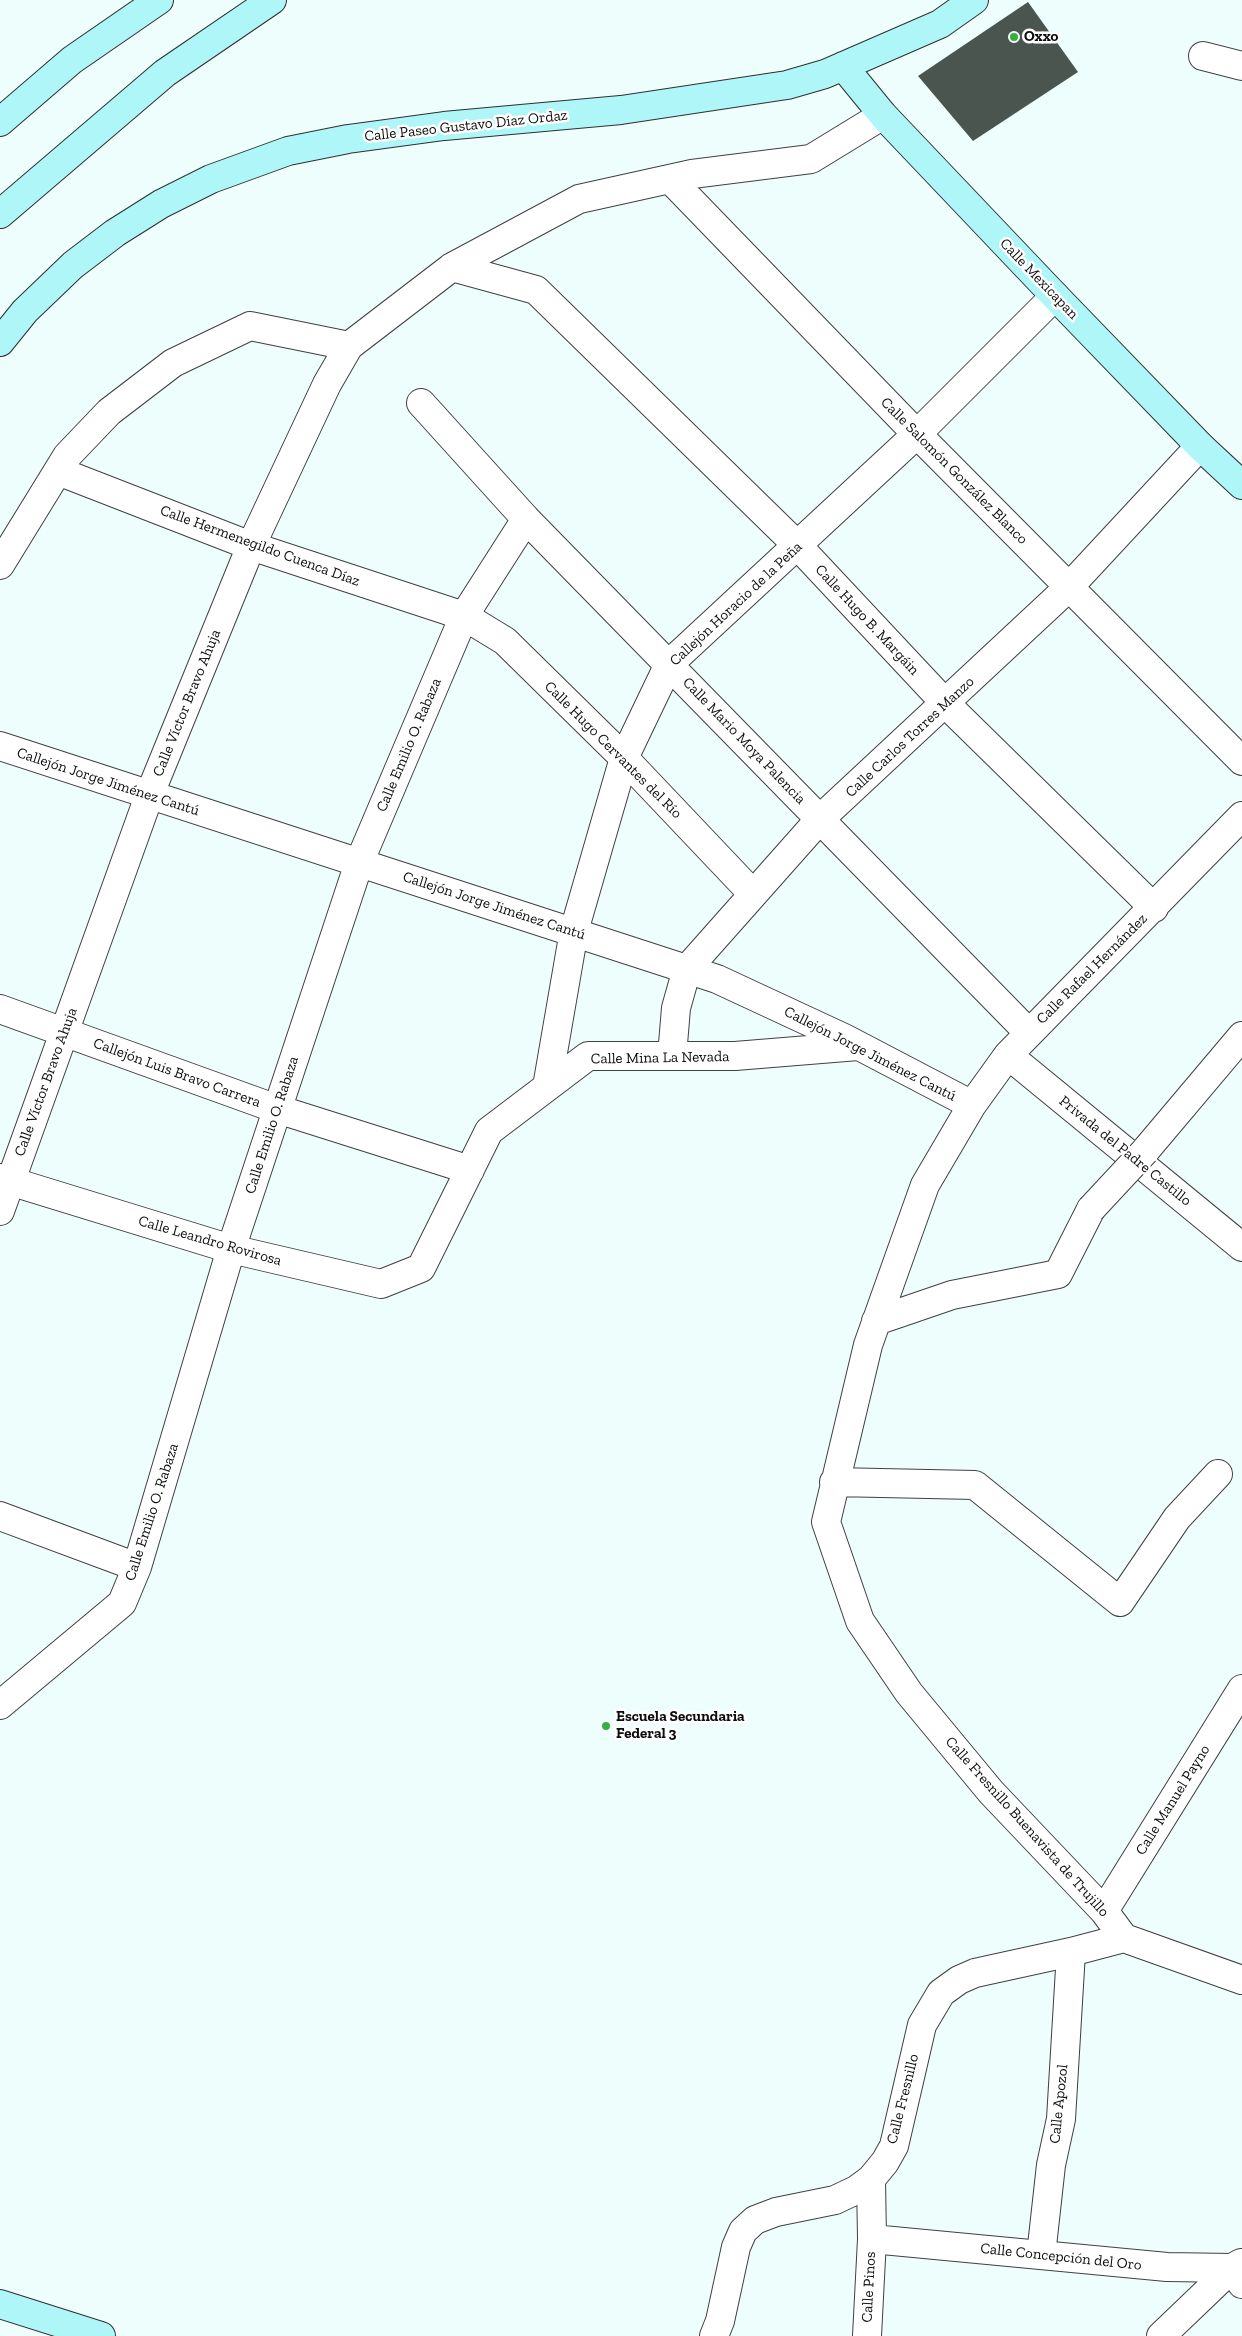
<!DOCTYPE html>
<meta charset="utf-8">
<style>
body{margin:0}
canvas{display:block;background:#eefefd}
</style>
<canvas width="1242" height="2336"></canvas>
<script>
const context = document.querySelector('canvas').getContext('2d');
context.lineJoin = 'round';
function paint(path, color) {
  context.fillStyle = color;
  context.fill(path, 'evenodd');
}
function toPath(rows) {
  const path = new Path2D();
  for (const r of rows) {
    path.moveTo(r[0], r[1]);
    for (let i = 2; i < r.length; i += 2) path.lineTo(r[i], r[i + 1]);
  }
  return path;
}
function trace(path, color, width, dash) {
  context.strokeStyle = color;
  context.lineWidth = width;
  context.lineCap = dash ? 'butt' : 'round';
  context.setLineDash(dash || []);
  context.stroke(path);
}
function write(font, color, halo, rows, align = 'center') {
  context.font = font + ' "Zilla Slab",serif';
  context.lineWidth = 5;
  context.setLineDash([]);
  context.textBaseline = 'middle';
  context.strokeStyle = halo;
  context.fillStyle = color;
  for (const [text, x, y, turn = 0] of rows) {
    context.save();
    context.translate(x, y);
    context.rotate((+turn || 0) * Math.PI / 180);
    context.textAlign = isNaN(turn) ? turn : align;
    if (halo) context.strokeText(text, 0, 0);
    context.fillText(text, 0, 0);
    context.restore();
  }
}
const building = toPath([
 [1028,2,1078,72,973,141,918,76]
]);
const street = toPath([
 [1203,56,1242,66],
 [670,179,907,424,1242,761],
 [452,267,536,290,798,546,946,704,1154,908],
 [421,403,526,519,1028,1032],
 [58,471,251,546,464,616,505,641,624,758,753,894],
 [0,565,67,456,109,412,173,363,250,326,349,346],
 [0,746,717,979,844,1038,972,1105],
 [1242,816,1008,1055,972,1105,925,1185,868,1345,826,1522,860,1621,909,1693,991,1792,1104,1911,1124,1938,1242,1980],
 [0,1009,277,1109,470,1170],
 [1008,1055,1242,1247],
 [672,1056,676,1008,687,969,820,819,1069,587,1200,446],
 [547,1087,574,931,624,758,669,664,917,434,1055,296],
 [1145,1151,1242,1036],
 [0,1178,231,1249,381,1284,421,1268,489,1131,588,1056,735,1056,858,1046],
 [0,1211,149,796,251,546,327,384,349,346,452,267,579,199,692,174,811,159,883,115],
 [876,1321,952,1295,1058,1274,1091,1209],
 [834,1482,975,1485,1120,1602,1177,1518,1218,1474],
 [0,1516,137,1567],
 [0,1705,122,1603,137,1567,231,1249,359,863,464,616,526,519],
 [1104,1911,1242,1689],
 [872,2239,1167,2267,1232,2268,1242,2284],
 [1041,2255,1051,2165,1061,2119,1071,1952],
 [714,2336,720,2321,736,2247,743,2231,755,2220,776,2212,835,2200,856,2190,871,2179,885,2162,894,2146,922,2025,941,1993,959,1980,975,1973,1071,1952,1124,1938],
 [867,2336,872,2239,871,2179],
 [1161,2336,1232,2268,1241,2263]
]);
const secondary = toPath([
 [843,66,883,115,1055,296,1200,446,1242,485],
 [0,122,72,60,159,0],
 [0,214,165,73,272,0],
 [0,342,25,311,73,265,115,233,161,204,211,179,288,151,348,139,444,126,621,110,787,85,825,74,940,24,974,0],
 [0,2304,101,2336]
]);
const streetBridge = toPath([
 [1091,1209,1145,1151]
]);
const markers = [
 [1014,37,5,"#31b13d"],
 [606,1726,5,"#31b13d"]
];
const poiNames = [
 ["Oxxo",1024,37],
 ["Escuela Secundaria",616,1717],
 ["Federal 3",616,1734]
];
const streetNames = [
 ["Calle Paseo Gustavo Díaz Ordaz",466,126,-6],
 ["Calle Mexicapan",1039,279,46],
 ["Calle Salomón González Blanco",954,471,45],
 ["Calle Hermenegildo Cuenca Díaz",260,546,20],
 ["Callejón Horacio de la Peña",736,604,-43],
 ["Calle Hugo B. Margáin",867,620,47],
 ["Calle Víctor Bravo Ahuja",187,703,-68],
 ["Calle Carlos Torres Manzo",910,737,-43],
 ["Calle Mario Moya Palencia",744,741,46],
 ["Calle Emilio O. Rabaza",409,745,-67],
 ["Calle Hugo Cervantes del Río",613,750,45],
 ["Callejón Jorge Jiménez Cantú",108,782,18],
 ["Callejón Jorge Jiménez Cantú",494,906,18],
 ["Calle Rafael Hernández",1092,969,-45],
 ["Callejón Jorge Jiménez Cantú",870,1054,27],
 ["Calle Mina La Nevada",660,1058,-1],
 ["Callejón Luis Bravo Carrera",177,1073,20],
 ["Calle Víctor Bravo Ahuja",46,1082,-70],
 ["Calle Emilio O. Rabaza",272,1125,-72],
 ["Privada del Padre Castillo",1125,1151,39],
 ["Calle Leandro Rovirosa",210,1241,16],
 ["Calle Emilio O. Rabaza",152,1512,-72],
 ["Calle Manuel Payno",1173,1800,-58],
 ["Calle Fresnillo Buenavista de Trujillo",1027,1827,48],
 ["Calle Fresnillo",903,2099,-76],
 ["Calle Apozol",1059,2104,-84],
 ["Calle Concepción del Oro",1061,2257,6],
 ["Calle Pinos",869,2287,-87]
];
paint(building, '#4a5550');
trace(street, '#404040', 30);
trace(secondary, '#2f2f2f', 30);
trace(street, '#fff', 28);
trace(secondary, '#aff6f8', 28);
trace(streetBridge, '#404040', 30, []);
trace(streetBridge, '#fff', 28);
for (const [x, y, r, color] of markers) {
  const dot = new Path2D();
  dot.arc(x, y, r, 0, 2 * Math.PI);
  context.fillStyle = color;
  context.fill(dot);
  trace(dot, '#fff', 2);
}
write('bold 15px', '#0d0d0d', '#fff', poiNames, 'left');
write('15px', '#0d0d0d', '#fff', streetNames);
</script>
